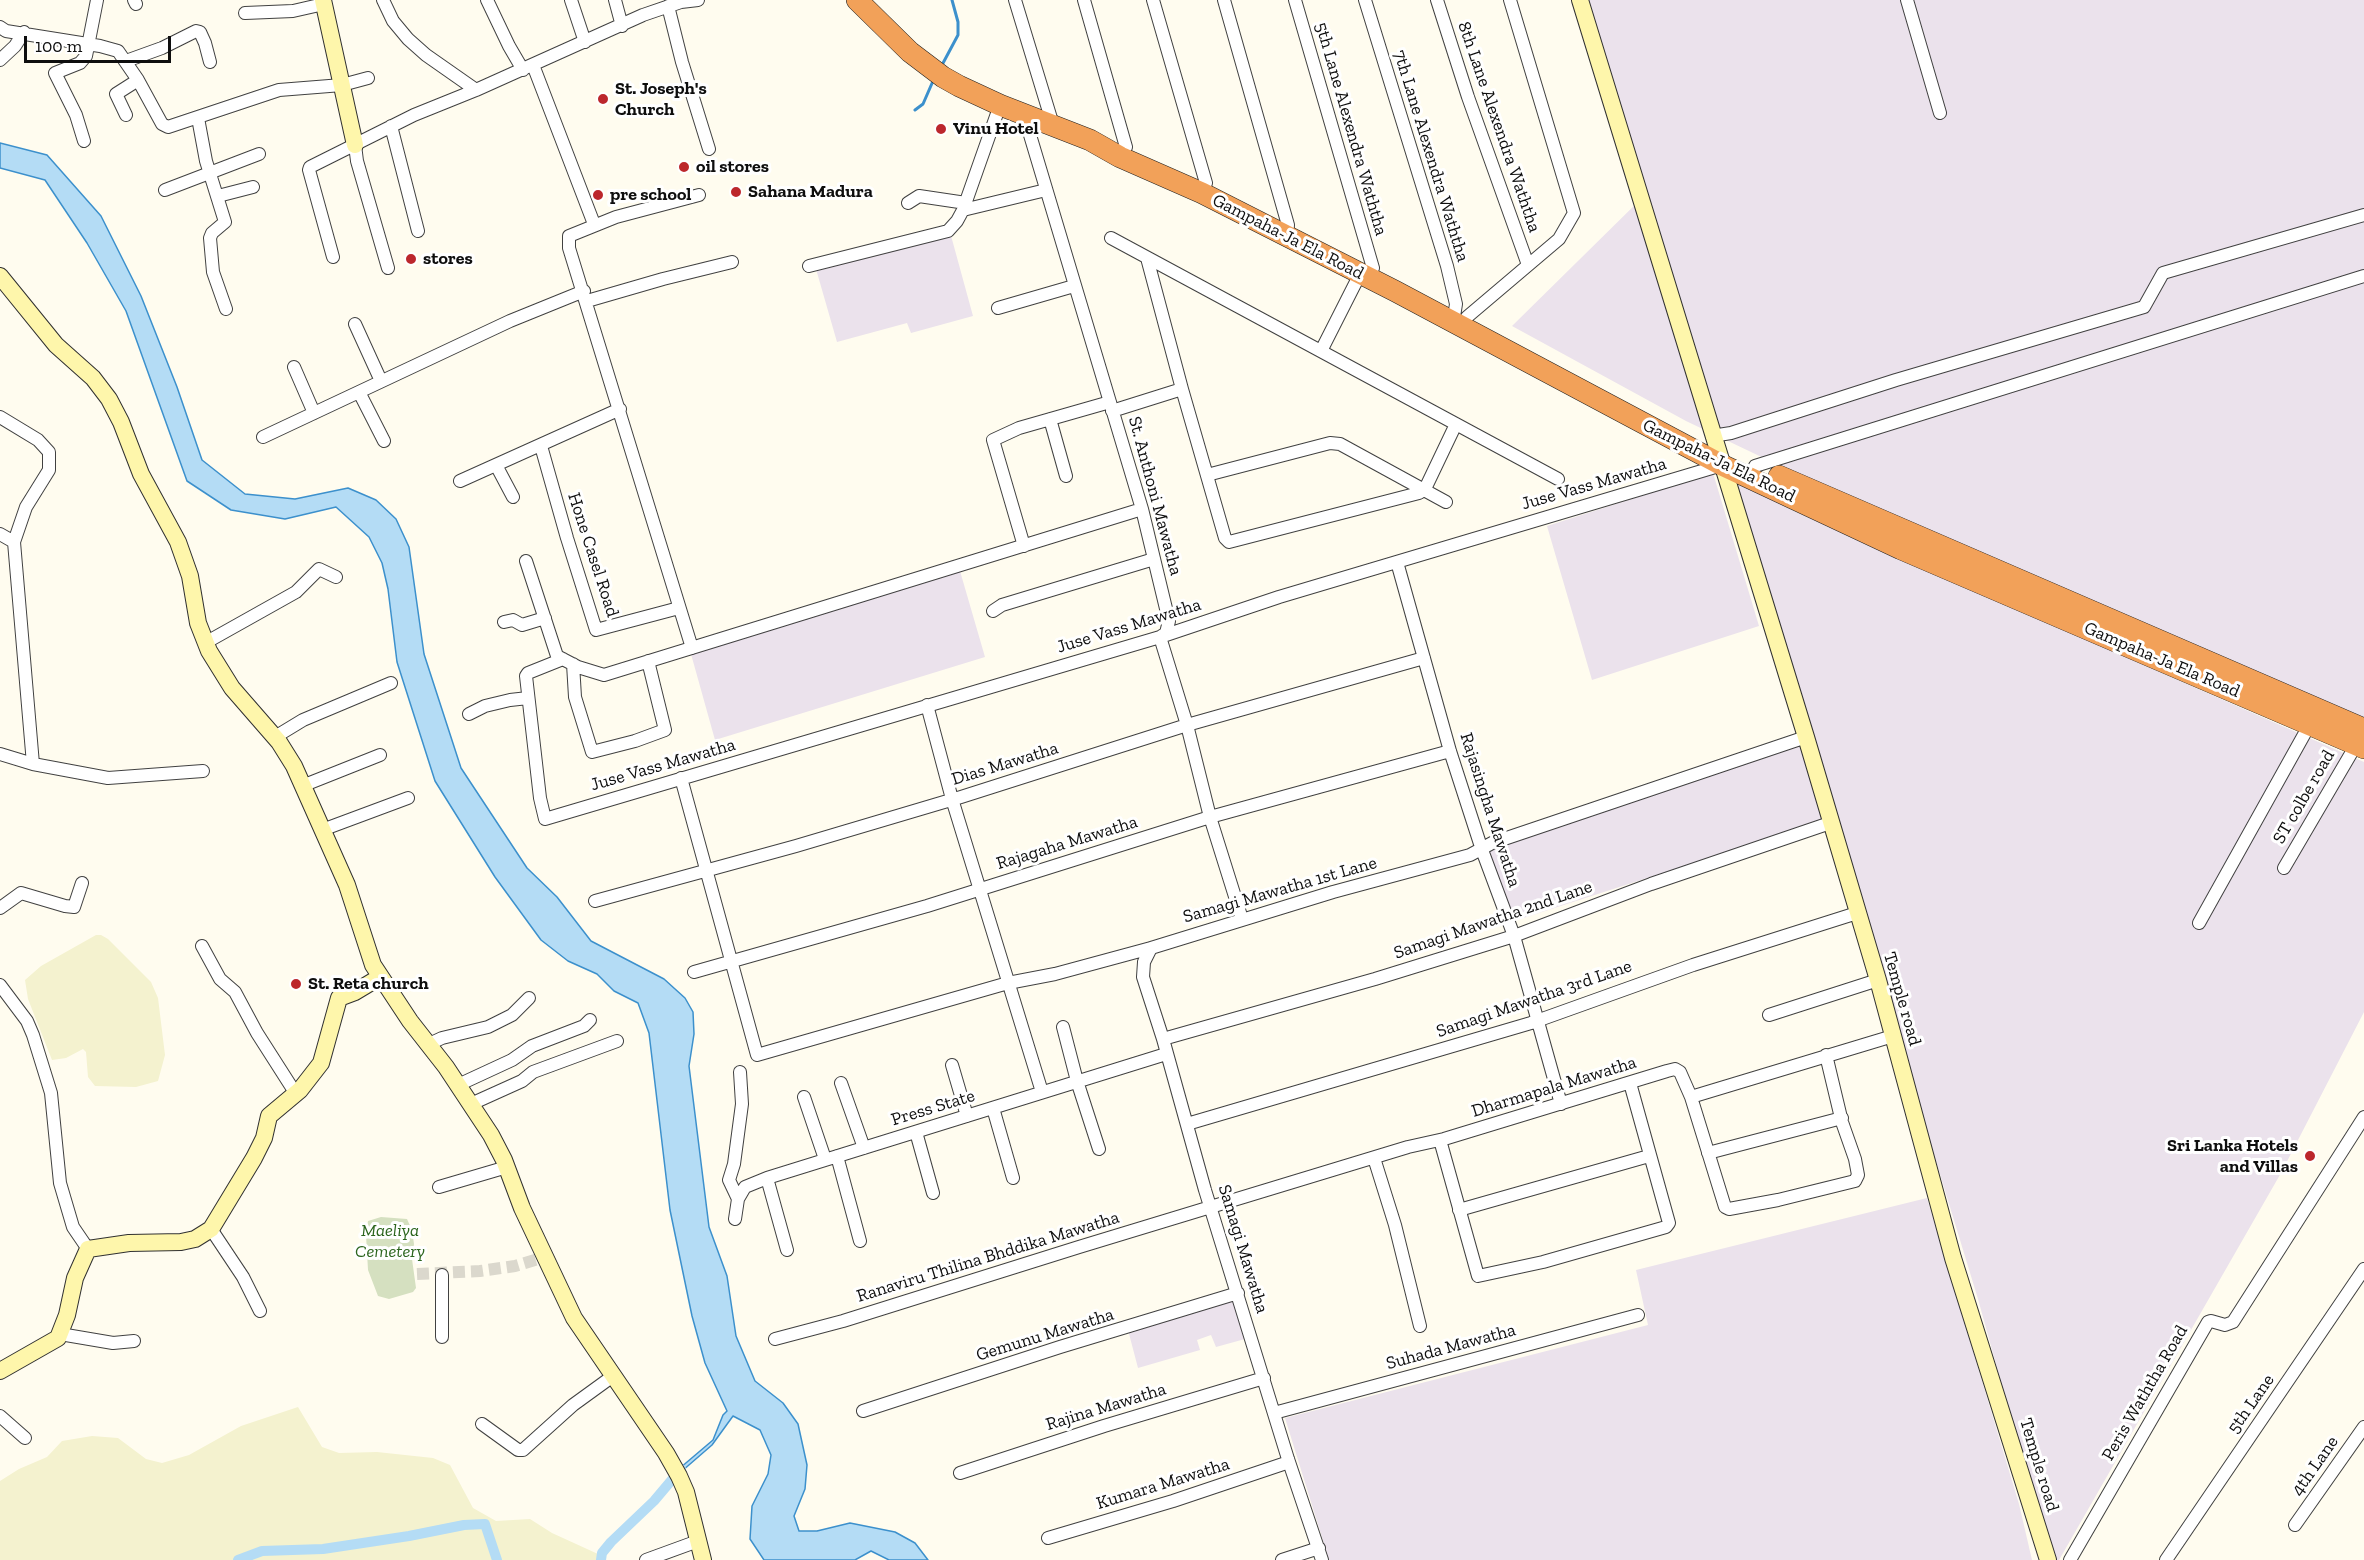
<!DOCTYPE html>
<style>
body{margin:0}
#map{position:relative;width:2364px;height:1560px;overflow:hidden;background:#fffcef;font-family:"Zilla Slab",serif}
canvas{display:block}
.scale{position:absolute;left:24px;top:36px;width:147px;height:27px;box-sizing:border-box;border:3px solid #0e0e0e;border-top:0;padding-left:8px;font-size:18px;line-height:21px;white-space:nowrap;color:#0e0e0e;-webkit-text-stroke:4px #fff;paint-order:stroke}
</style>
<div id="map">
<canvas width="2364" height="1560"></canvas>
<div class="scale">100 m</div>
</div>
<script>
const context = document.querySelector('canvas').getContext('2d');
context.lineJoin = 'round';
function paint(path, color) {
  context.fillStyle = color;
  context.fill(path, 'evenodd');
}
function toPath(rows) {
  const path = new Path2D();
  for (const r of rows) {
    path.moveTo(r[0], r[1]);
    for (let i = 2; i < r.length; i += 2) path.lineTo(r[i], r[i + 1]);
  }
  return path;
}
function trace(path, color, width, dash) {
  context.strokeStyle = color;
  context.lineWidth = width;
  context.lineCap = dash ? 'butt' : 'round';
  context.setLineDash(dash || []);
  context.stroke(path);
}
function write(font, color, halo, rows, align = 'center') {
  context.font = font + ' "Zilla Slab",serif';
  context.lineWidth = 6;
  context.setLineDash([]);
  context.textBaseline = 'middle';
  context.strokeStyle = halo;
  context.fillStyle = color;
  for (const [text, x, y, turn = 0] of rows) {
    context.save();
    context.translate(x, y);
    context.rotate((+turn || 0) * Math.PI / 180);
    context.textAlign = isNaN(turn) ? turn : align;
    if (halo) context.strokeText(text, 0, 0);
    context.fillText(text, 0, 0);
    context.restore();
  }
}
const industrial = toPath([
 [1587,0,2364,0,2364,720,1772,462,1686,421,1512,326,1646,194],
 [950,232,973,316,911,333,907,323,837,342,816,269],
 [1713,473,1759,626,1592,680,1547,526],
 [1738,482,1792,510,2364,762,2364,1012,2281,1173,2059,1560,2050,1560,1978,1299,1733,495],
 [960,571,985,657,715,740,691,654],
 [1801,741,1827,820,1511,922,1487,846],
 [1927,1198,2019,1504,2032,1560,1329,1560,1285,1418,1648,1325,1636,1270],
 [1233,1299,1245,1339,1216,1347,1211,1335,1197,1340,1200,1350,1138,1368,1128,1330]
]);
const farmland = toPath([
 [96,935,101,935,108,939,151,982,158,998,165,1055,158,1081,136,1087,95,1086,88,1077,86,1052,83,1049,66,1058,52,1060,28,999,25,980,41,966],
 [298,1407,322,1447,339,1453,377,1452,433,1458,450,1465,473,1508,496,1521,530,1519,552,1533,598,1554,602,1560,0,1560,0,1481,19,1469,47,1457,62,1441,92,1436,118,1438,146,1459,162,1463,189,1455,241,1426]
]);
const cemetery = toPath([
 [381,1217,407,1219,412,1230,414,1244,412,1259,416,1288,413,1292,389,1299,378,1296,368,1270,366,1235,368,1221]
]);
const water = toPath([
 [0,143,47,155,101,216,141,296,177,387,202,460,245,494,295,499,348,488,376,500,396,519,409,547,424,654,461,768,527,868,557,897,591,941,664,979,685,998,693,1012,694,1034,689,1066,709,1227,727,1276,736,1336,755,1381,783,1403,798,1424,807,1465,805,1489,794,1516,799,1531,817,1531,850,1523,895,1532,915,1543,928,1560,889,1560,871,1551,855,1560,764,1560,750,1539,752,1506,768,1474,771,1455,760,1430,733,1416,712,1445,682,1471,680,1468,713,1440,723,1415,727,1411,705,1363,692,1316,670,1210,649,1033,638,1003,614,991,597,974,568,961,541,940,495,877,435,781,397,662,388,589,382,563,369,537,336,507,285,519,231,510,187,481,126,311,87,243,45,180,0,168,0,143]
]);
const stream = toPath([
 [942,65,958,35,958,22,952,0],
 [915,110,923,104,933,81]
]);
const canal = toPath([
 [238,1560,262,1551,323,1549,409,1536,464,1525,485,1524,497,1560],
 [601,1560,602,1553,611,1542,654,1501,681,1469]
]);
const streetTunnel = toPath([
 [417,1274,480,1271,515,1266,545,1257]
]);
const street = toPath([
 [134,0,136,4],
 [383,0,393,21,408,39,426,55,476,90],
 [487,0,509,46,523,70],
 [571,0,585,42],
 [615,0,622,26],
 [1015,0,1053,125],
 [1084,0,1126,147],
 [1153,0,1206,183],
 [1224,0,1288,225,1287,237],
 [1295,0,1373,268],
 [1365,0,1447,266,1456,304,1453,323],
 [1437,0,1468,97,1528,265],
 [1907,0,1940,113],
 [668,6,682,62,709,149],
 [245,13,293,11,324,4],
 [0,27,6,31,100,46,118,51,138,80,162,124,168,127,279,90,342,85,368,78],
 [0,60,15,46,24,32],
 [126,61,162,48,196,31,200,32,205,43,210,62],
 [533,65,594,224],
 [126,115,116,94,138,80],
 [1024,115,1142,509,1169,621,1166,633,1160,637],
 [198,118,206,161,225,222,212,233,210,238,213,272,226,309],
 [391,126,418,231],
 [84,141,76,115,55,73,80,63,86,56,97,0],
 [355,145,357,161,388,268],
 [165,190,259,154],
 [218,196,253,187],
 [908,203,919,196,966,203],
 [963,210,1046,190],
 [1111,238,1558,479],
 [333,257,309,170,310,167,414,115,476,90,643,15,681,2,698,0],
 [1147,258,1182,389,1225,538,1229,542,1419,493,1425,489,1456,424],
 [809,266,948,231,957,221,963,210,1000,105],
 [587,301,663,279,732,262],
 [998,308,1074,286],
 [355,324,381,381],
 [1461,327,1467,317,1559,239,1574,213,1510,0],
 [1321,351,1360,274],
 [294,367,314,413],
 [359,392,384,441],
 [1112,411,1182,389],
 [0,417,38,440,49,452,49,470,26,507,14,542,33,764],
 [1050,419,1066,476],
 [1712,436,1731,433,1896,380,2144,307,2163,273,2364,215],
 [263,437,510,321,584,291],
 [541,446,567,538,596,630,679,608],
 [496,465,513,497],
 [1755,466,2364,276],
 [1207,475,1330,443,1340,444,1446,502],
 [460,481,620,409],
 [0,534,14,542],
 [1024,546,993,440,1019,428,1110,402],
 [526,561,557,656,578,667,604,675,1142,509],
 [1397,562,1450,751,1482,850,1514,936,1561,1104],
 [993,611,1002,605,1154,559],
 [504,622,513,620,522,625,545,618],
 [1160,637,1187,725,1210,817,1242,919],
 [205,643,296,592,319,569,336,577],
 [692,648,569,248,569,236,616,217,699,195],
 [563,659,528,673,526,676,540,798,545,819,1160,637,1279,597,1722,465],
 [573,664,575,697,592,752,635,741,665,730,648,661],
 [927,705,952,799,1042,1092],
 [469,714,485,706,510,700,528,698],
 [275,737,303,720,391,683],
 [0,754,33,764,108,778,203,771],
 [681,778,757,1055,1008,983,1055,974,1151,948,1333,892,1470,855,1492,843,1806,737],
 [302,786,380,755],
 [322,830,408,798],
 [2284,868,2356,745],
 [595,901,796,846,961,797,1187,725,1424,658],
 [0,908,21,893,65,906,74,907,82,883],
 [2199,923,2310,724],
 [202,946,220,979,235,992,257,1033,296,1094],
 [1151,948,1144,962,1143,977,1163,1039,1205,1190,1288,1459,1322,1560],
 [694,972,927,906,1210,817,1450,751],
 [0,985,27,1021,33,1035,51,1093,60,1183,73,1227,88,1249],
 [1769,1015,1878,980],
 [1063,1027,1077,1081,1099,1149],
 [1163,1039,1375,979,1514,936,1651,884,1830,823],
 [429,1044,442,1038,488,1027,512,1015,529,998],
 [952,1065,967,1116],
 [841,1083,864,1148],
 [458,1085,512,1060,532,1046,584,1026,590,1020],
 [804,1097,825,1159],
 [1691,1097,1725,1207,1729,1209,1778,1200,1855,1181,1858,1175,1855,1159,1842,1122,1826,1055],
 [471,1104,522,1081,533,1072,617,1041],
 [993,1108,1013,1178],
 [1187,1124,1531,1023,1693,965,1857,913],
 [916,1132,933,1193],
 [1440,1140,1478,1276,1543,1262,1666,1227,1669,1223,1630,1083],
 [1708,1153,1842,1118],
 [837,1156,860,1241],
 [1374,1158,1395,1225,1420,1326],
 [767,1178,787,1250],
 [439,1187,507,1167],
 [738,1199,729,1180,734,1164,742,1104,740,1072],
 [1459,1210,1649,1156],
 [735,1219,738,1199,745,1187,767,1178,1166,1054],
 [211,1229,243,1277,260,1311],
 [442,1275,442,1337],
 [60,1334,113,1343,134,1341],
 [775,1339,843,1321,1079,1247,1408,1147,1444,1139,1667,1071,1675,1069,1680,1072,1691,1097,1893,1036],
 [863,1411,1060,1347,1238,1293],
 [1274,1413,1638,1315],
 [0,1416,25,1438],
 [482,1424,518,1450,523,1450,573,1405,613,1376],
 [960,1473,1104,1426,1264,1378],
 [2295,1525,2364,1427],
 [1048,1538,1173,1501,1289,1462],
 [646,1560,698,1541],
 [1282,1560,1319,1548],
 [2070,1560,2208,1322,2211,1321,2225,1325,2233,1322,2364,1117],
 [2166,1560,2364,1269]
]);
const secondary = toPath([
 [323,0,355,145],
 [1580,0,1806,737,1878,980,1953,1258,2048,1560],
 [0,276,56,345,93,378,109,399,121,422,141,474,178,542,190,576,198,623,209,651,232,688,279,742,294,766,347,885,373,965,410,1021,446,1067,491,1135,504,1160,522,1208,574,1318,666,1453,679,1476,686,1492,703,1560],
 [0,1371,58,1338,67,1315,75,1278,88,1249,129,1243,181,1242,195,1239,211,1229,254,1158,264,1138,269,1116,300,1090,321,1063,339,998,355,992,380,977]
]);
const highway = toPath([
 [857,0,910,52,943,77,959,86,1000,105,1090,140,1120,157,1202,193,1395,291,1722,465,1901,549,2364,748],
 [1779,476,2364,729]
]);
const markers = [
 [603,99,6,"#bc272c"],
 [941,129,6,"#bc272c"],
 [684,167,6,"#bc272c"],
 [736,192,6,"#bc272c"],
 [598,195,6,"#bc272c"],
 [411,259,6,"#bc272c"],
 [296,984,6,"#bc272c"],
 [2310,1156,6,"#bc272c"]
];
const poiNames = [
 ["St. Joseph's",615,89],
 ["Church",615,110],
 ["Vinu Hotel",953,129],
 ["oil stores",696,167],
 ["Sahana Madura",748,192],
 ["pre school",610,195],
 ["stores",423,259],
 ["St. Reta church",308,984],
 ["Sri Lanka Hotels",2298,1146,"right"],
 ["and Villas",2298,1167,"right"]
];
const streetNames = [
 ["8th Lane Alexendra Waththa",1499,127,71],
 ["5th Lane Alexendra Waththa",1351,129,74],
 ["7th Lane Alexendra Waththa",1431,156,73],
 ["Gampaha-Ja Ela Road",1288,237,27],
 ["Gampaha-Ja Ela Road",1719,461,26],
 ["Juse Vass Mawatha",1594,484,-16],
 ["St. Anthoni Mawatha",1155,496,75],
 ["Hone Casel Road",593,555,72],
 ["Juse Vass Mawatha",1129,626,-17],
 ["Gampaha-Ja Ela Road",2162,660,23],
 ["Dias Mawatha",1005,764,-17],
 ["Juse Vass Mawatha",663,765,-16],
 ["ST colbe road",2304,797,-60],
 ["Rajasingha Mawatha",1490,810,72],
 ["Rajagaha Mawatha",1067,843,-17],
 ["Samagi Mawatha 1st Lane",1280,890,-16],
 ["Samagi Mawatha 2nd Lane",1493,920,-19],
 ["Samagi Mawatha 3rd Lane",1534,999,-19],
 ["Temple road",1902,999,74],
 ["Dharmapala Mawatha",1554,1087,-17],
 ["Press State",933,1108,-17],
 ["Samagi Mawatha",1243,1249,73],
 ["Ranaviru Thilina Bhddika Mawatha",988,1257,-17],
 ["Gemunu Mawatha",1045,1335,-17],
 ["Suhada Mawatha",1451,1347,-15],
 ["Peris Waththa Road",2145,1393,-60],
 ["5th Lane",2251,1404,-55],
 ["Rajina Mawatha",1106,1407,-17],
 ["Temple road",2039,1465,73],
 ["4th Lane",2315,1466,-55],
 ["Kumara Mawatha",1163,1484,-17]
];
const parkNames = [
 ["Maeliya",390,1231],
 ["Cemetery",390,1252]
];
paint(industrial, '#ebe2ec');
paint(farmland, '#f4f2cf');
paint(cemetery, '#d5e0c0');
paint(water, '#b4dcf5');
trace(water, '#3c90cc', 1.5);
trace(stream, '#3c90cc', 3);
trace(canal, '#b4dcf5', 10);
trace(streetTunnel, '#dbd8cd', 12, [12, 6]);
trace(street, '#414141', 14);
trace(secondary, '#303030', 18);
trace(highway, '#1f1f1f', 22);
trace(street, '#fff', 12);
trace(secondary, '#fef6ab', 16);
trace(highway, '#f2a159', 21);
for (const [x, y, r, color] of markers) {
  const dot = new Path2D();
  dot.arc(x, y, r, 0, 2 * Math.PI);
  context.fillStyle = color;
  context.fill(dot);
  trace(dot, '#fff', 2);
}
write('bold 18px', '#0e0e0e', '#fff', poiNames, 'left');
write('18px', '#0e0e0e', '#fff', streetNames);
write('italic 18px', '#2c651e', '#fff', parkNames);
</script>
